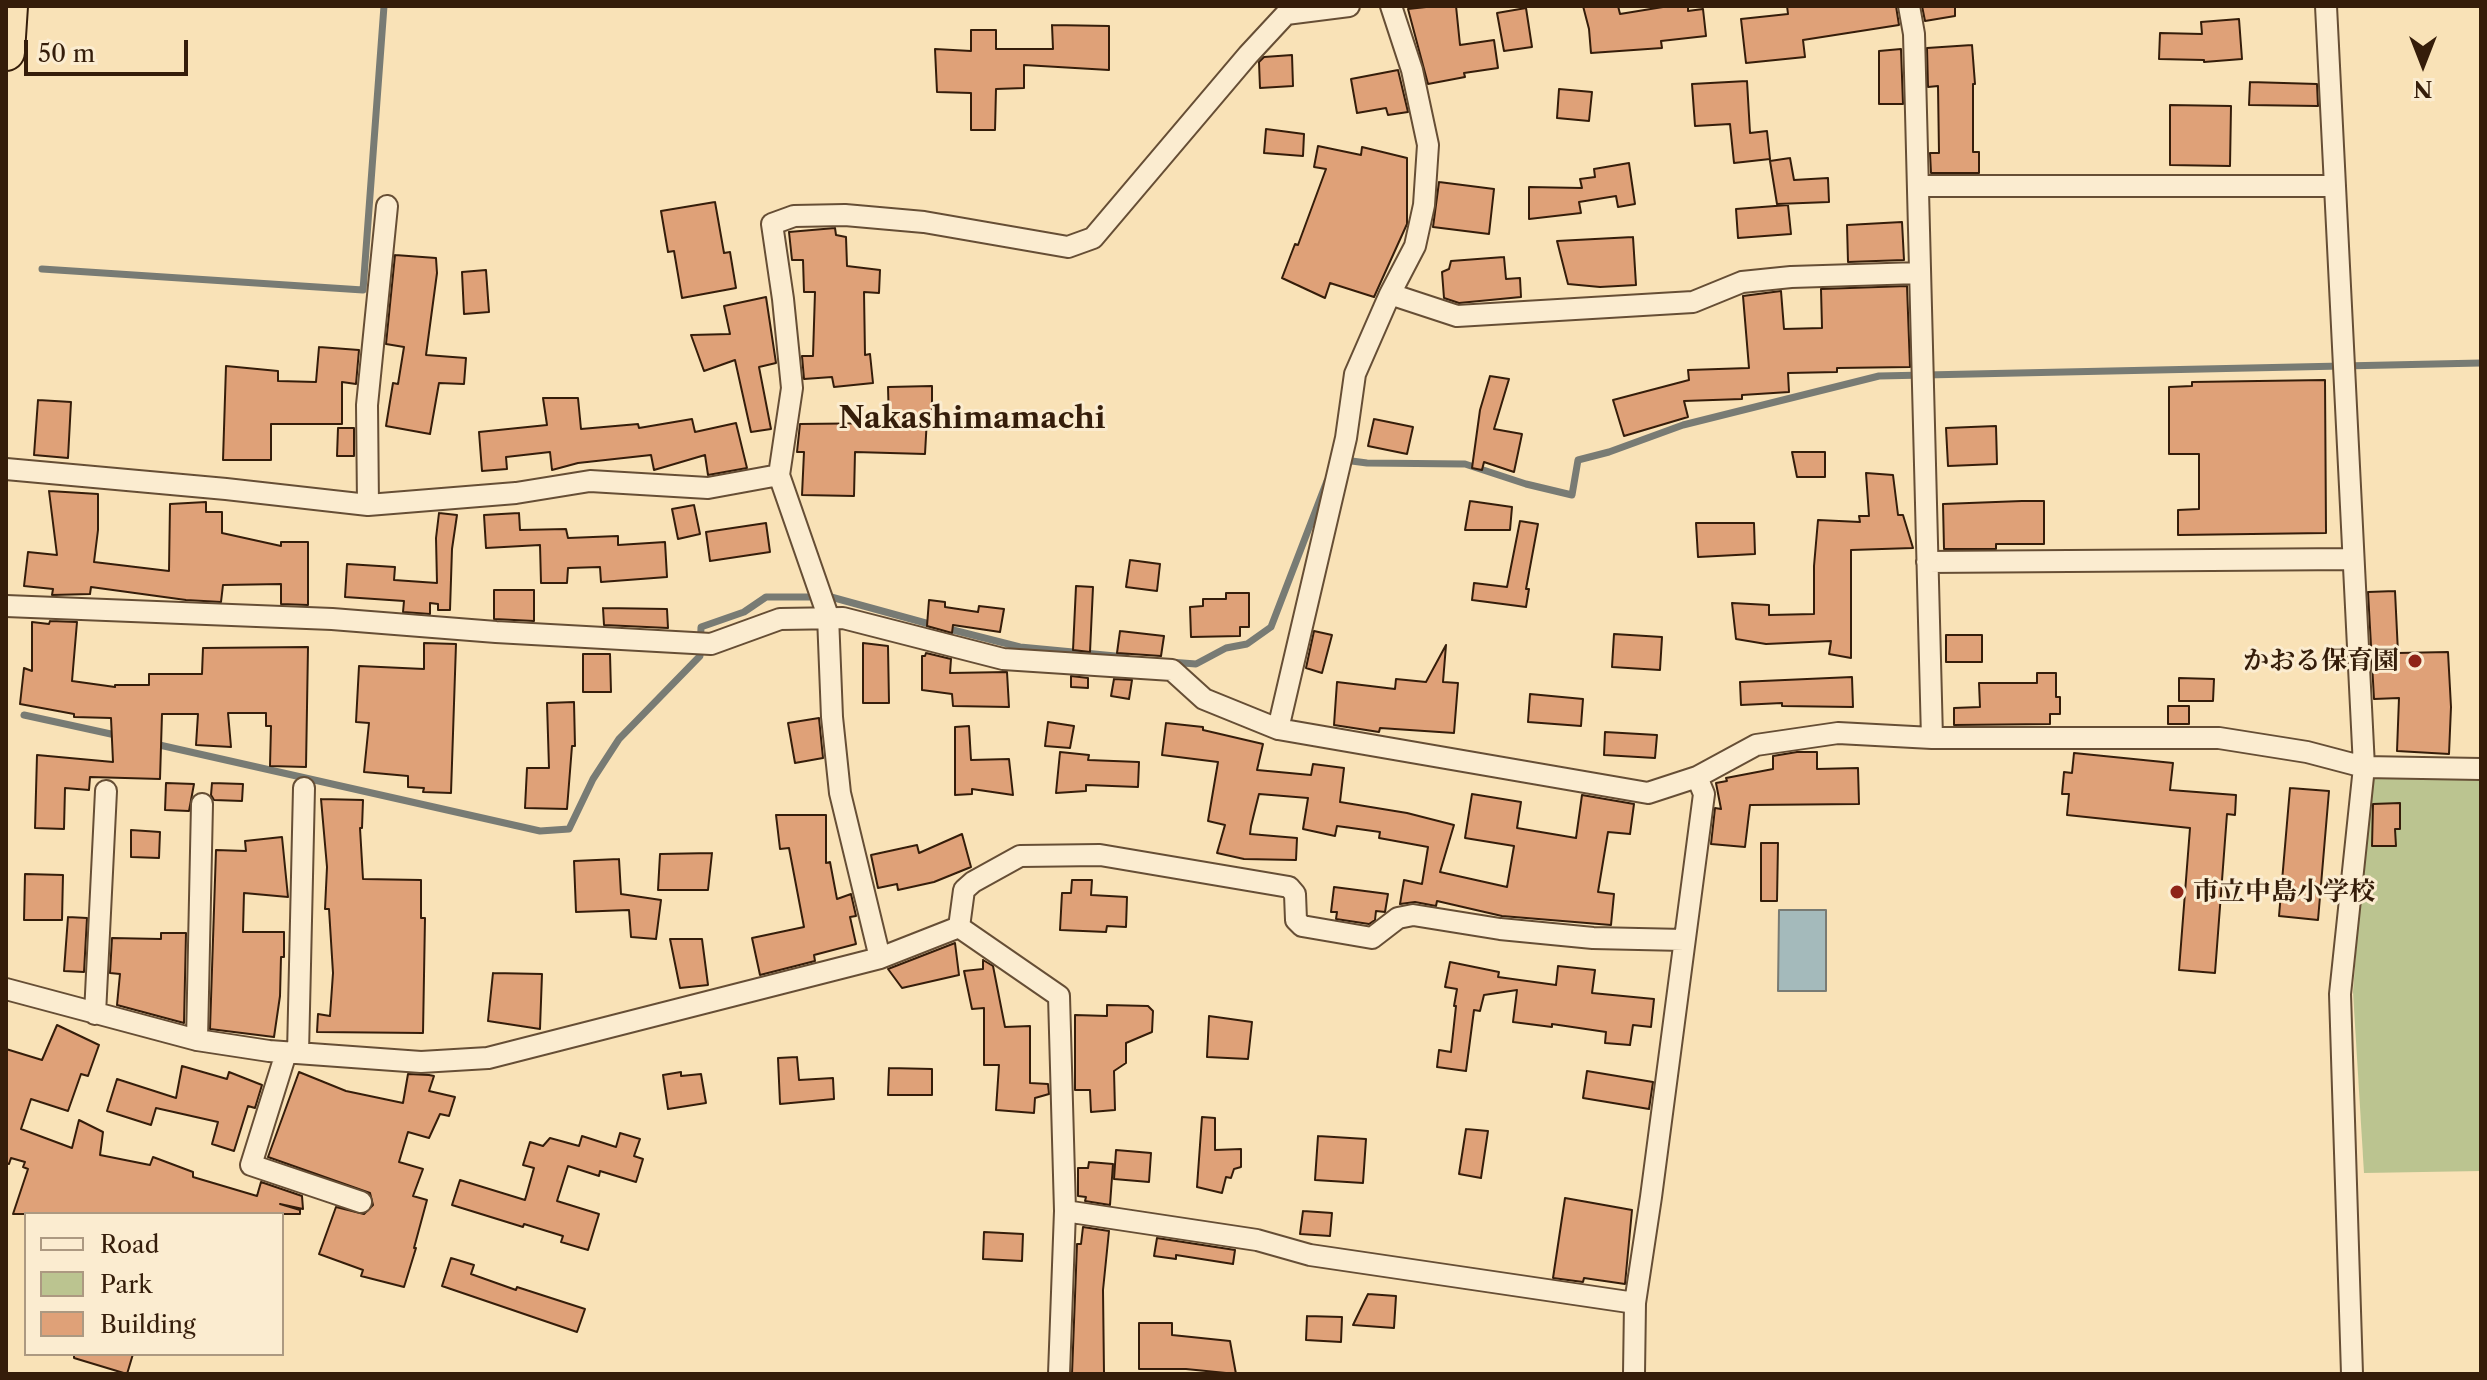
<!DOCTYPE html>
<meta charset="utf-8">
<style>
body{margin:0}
#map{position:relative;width:2487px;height:1380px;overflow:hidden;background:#f9e2b7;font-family:"Libre Caslon Text",serif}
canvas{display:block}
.frame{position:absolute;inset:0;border:8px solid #351d0a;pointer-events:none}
.legend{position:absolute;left:24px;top:1212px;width:260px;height:144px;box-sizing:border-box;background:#fbecd0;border:2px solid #ac9981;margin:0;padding:10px 14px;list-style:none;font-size:24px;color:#351d0a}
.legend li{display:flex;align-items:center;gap:16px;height:40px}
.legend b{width:40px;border:2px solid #ac9981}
.north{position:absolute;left:2383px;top:24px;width:80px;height:80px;-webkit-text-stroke:6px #fbecd0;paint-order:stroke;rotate:180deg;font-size:22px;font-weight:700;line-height:32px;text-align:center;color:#351d0a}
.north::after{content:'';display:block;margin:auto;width:28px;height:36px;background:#351d0a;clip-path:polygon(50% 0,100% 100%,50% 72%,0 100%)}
.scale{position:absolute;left:24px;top:40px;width:164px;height:36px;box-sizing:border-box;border:4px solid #351d0a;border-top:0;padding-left:10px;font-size:24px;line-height:28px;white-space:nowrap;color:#351d0a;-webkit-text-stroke:6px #fbecd0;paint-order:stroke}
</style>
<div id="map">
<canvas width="2487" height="1380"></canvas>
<div class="frame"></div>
<ul class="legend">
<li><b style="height:10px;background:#fbecd0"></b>Road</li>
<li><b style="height:22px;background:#bbc490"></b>Park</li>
<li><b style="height:22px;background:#dfa178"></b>Building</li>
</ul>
<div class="north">N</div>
<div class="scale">50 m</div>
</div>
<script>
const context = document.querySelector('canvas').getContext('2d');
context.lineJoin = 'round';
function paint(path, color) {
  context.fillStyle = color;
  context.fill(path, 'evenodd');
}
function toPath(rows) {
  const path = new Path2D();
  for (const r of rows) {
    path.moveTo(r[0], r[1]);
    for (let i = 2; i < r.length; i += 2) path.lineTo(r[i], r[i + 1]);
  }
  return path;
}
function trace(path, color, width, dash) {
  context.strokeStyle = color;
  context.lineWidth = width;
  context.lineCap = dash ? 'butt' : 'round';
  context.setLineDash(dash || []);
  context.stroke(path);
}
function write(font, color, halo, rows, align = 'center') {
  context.font = font + ' "Libre Caslon Text","Noto Serif JP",serif';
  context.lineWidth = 6;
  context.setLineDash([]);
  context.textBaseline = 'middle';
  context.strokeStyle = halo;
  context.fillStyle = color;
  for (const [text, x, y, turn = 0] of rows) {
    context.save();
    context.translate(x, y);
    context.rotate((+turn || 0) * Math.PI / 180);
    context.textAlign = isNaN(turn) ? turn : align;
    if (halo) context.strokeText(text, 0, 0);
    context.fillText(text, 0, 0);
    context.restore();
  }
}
const green = toPath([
 [2369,774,2481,780,2481,1171,2364,1173,2353,992]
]);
const water = toPath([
 [1779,910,1826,910,1826,991,1778,991,1779,910]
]);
const stream = toPath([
 [42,269,363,290,384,6],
 [1344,460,1367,463,1465,464,1526,484,1572,495,1578,460,1609,452,1683,425,1879,376,2481,363],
 [945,628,1020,647,1126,657],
 [1170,662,1196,664,1226,648,1247,644,1271,627,1327,481],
 [24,715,120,736],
 [155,744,540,831,569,829,593,779,619,739,700,656,701,627,744,612,766,597,831,597,933,625]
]);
const building = toPath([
 [1435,6,1456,6,1460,45,1494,40,1498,68,1464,73,1465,77,1428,84,1408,9,1435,6],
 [1583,6,1618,6,1620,14,1669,6,1688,6,1688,11,1703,9,1706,36,1661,41,1662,48,1591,53,1589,29,1583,6],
 [1787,6,1896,6,1899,25,1803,40,1805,57,1746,63,1741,19,1788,14,1787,6],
 [1922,6,1955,6,1955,16,1925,21,1922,6],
 [1526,8,1532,47,1504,51,1497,13,1526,8],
 [2239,19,2242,59,2204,62,2204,60,2159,59,2160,33,2202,34,2201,22,2239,19],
 [1052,25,1109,26,1109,70,1024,65,1024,88,996,89,995,130,971,130,971,93,937,92,935,49,971,51,971,30,996,30,996,49,1053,49,1052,25],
 [1972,45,1975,84,1973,84,1973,152,1979,152,1979,173,1931,173,1930,153,1939,153,1938,86,1928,87,1927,48,1972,45],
 [1901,49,1903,104,1879,104,1879,51,1901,49],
 [1292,55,1293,86,1260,88,1259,62,1264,57,1292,55],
 [1398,70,1408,112,1388,115,1386,108,1357,113,1351,79,1398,70],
 [1747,81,1750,133,1767,131,1770,159,1734,163,1730,124,1695,126,1692,84,1747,81],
 [2250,82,2317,84,2318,106,2249,105,2250,82],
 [1559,89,1592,92,1589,121,1557,118,1559,89],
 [2170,105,2231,106,2230,166,2170,165,2170,105],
 [1266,129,1304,134,1303,156,1264,153,1266,129],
 [1318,146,1361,155,1362,147,1407,158,1407,224,1374,297,1330,283,1325,298,1282,278,1295,244,1298,245,1326,169,1314,167,1318,146],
 [1790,158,1794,180,1828,178,1829,202,1777,204,1770,161,1790,158],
 [1629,163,1635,204,1618,207,1616,196,1579,202,1581,213,1529,219,1529,187,1582,188,1580,179,1595,177,1594,169,1629,163],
 [1439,182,1494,189,1489,234,1433,227,1439,182],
 [715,202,724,253,730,252,736,288,682,298,674,251,668,252,661,211,715,202],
 [1788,205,1791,234,1738,238,1736,209,1788,205],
 [1902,222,1904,260,1848,262,1847,225,1902,222],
 [835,228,836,235,846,237,847,266,880,270,879,293,864,292,865,355,870,354,873,383,834,387,832,377,804,379,802,356,813,356,815,292,804,292,803,260,792,260,789,232,835,228],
 [1633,237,1636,285,1600,287,1568,284,1557,241,1633,237],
 [395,255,436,258,437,273,426,355,466,358,464,384,439,383,430,434,386,426,393,383,398,384,404,347,386,344,395,255],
 [1504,257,1506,279,1520,278,1521,297,1459,303,1444,298,1442,272,1449,269,1451,261,1504,257],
 [486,270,489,312,464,314,462,272,486,270],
 [1907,286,1910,367,1837,368,1837,372,1788,373,1789,392,1742,395,1742,399,1684,401,1688,417,1624,436,1613,400,1689,380,1688,370,1749,368,1743,296,1781,291,1784,329,1822,328,1821,289,1907,286],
 [766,297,776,363,759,367,771,429,751,432,735,360,704,371,691,335,730,334,724,306,766,297],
 [319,347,359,350,356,384,342,382,342,424,271,424,271,460,223,460,226,366,278,371,278,381,316,382,319,347],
 [1490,376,1509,379,1494,429,1522,434,1514,472,1484,462,1482,470,1472,468,1480,410,1490,376],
 [2325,380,2326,533,2178,535,2178,510,2199,509,2199,454,2169,454,2169,387,2192,386,2192,382,2325,380],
 [932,386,932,418,927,418,925,454,855,452,854,496,802,495,804,452,797,452,800,424,889,423,888,387,932,386],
 [543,398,578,398,581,429,638,424,639,428,692,419,695,432,736,423,747,468,708,475,705,455,654,470,651,455,578,463,552,470,550,452,506,457,507,469,482,471,479,432,547,425,543,398],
 [38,400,71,402,68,458,34,455,38,400],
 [1374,419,1413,427,1407,454,1368,446,1374,419],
 [1996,426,1997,464,1948,466,1946,428,1996,426],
 [338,428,354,428,354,456,337,456,338,428],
 [1792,452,1825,452,1825,477,1797,477,1792,452],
 [1866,473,1893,475,1898,515,1903,515,1913,548,1851,550,1851,658,1829,654,1831,641,1766,644,1736,639,1732,603,1769,605,1769,615,1814,614,1814,566,1818,520,1860,522,1859,516,1869,516,1866,473],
 [49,491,98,494,98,530,94,562,169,571,170,504,206,502,206,512,222,512,222,533,281,546,281,542,308,542,308,605,281,604,281,584,223,585,221,602,186,600,91,587,90,594,52,595,53,589,24,586,28,552,57,555,49,491],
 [1470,501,1512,507,1510,530,1465,530,1470,501],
 [2022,501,2044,501,2044,544,1996,544,1996,549,1944,549,1943,504,2022,501],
 [694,505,700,534,678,539,672,509,694,505],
 [439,513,457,515,452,549,450,610,438,610,438,604,430,603,430,614,403,612,404,601,345,597,347,564,395,567,394,580,437,583,436,538,439,513],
 [519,513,520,530,566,529,568,538,618,536,618,545,665,542,667,577,601,582,600,567,568,568,567,583,541,583,540,545,486,548,484,515,519,513],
 [1520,521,1538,524,1526,589,1529,589,1526,607,1472,600,1474,583,1507,587,1520,521],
 [766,523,770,552,710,561,706,532,766,523],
 [1696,523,1754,523,1755,554,1698,557,1696,523],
 [1130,560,1160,564,1157,591,1126,587,1130,560],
 [1076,586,1093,587,1090,652,1073,650,1076,586],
 [494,590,534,590,534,621,494,619,494,590],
 [2395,591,2398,653,2448,652,2451,707,2449,754,2397,751,2399,698,2374,699,2368,592,2395,591],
 [1226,593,1249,593,1249,627,1240,627,1240,636,1191,637,1190,607,1203,606,1203,599,1226,599,1226,593],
 [929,600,945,602,945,607,978,612,979,606,1004,609,1000,632,953,625,952,633,927,626,929,600],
 [603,608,667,609,668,628,604,625,603,608],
 [50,621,77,622,72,681,115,687,115,685,149,685,149,674,202,674,203,648,308,647,306,767,270,766,271,726,266,726,266,713,228,713,231,747,196,745,198,714,162,714,160,779,90,777,89,790,65,788,64,829,35,828,37,755,113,762,111,718,74,717,74,714,20,704,24,668,32,671,32,622,49,624,50,621],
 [1120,631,1164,636,1161,656,1117,653,1120,631],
 [1314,631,1332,635,1322,673,1306,668,1314,631],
 [1614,634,1662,637,1660,670,1612,667,1614,634],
 [1946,635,1982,635,1982,662,1946,662,1946,635],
 [424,643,456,644,451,793,423,792,424,788,408,787,408,776,364,772,369,723,356,722,359,666,424,669,424,643],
 [863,643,888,646,889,703,863,703,863,643],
 [1446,645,1443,682,1458,683,1454,733,1380,728,1379,732,1334,725,1337,682,1395,689,1396,679,1426,682,1446,645],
 [926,653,951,659,950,673,1007,672,1009,707,953,706,952,694,922,690,922,656,925,656,926,653],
 [583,654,610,654,611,692,583,692,583,654],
 [2037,673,2056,673,2056,697,2060,697,2060,714,2050,714,2050,724,1954,725,1954,708,1980,707,1979,683,2037,683,2037,673],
 [1071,676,1088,678,1088,688,1071,687,1071,676],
 [1852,677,1853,707,1782,706,1782,703,1741,705,1740,682,1852,677],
 [2179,678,2214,679,2213,701,2179,701,2179,678],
 [1114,679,1132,680,1129,699,1111,696,1114,679],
 [1530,694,1583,699,1581,726,1528,722,1530,694],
 [574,702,575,746,572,746,567,809,525,808,527,768,549,768,547,703,574,702],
 [2168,706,2189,706,2189,724,2168,724,2168,706],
 [819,718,823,758,795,763,788,723,819,718],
 [1048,722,1074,726,1070,748,1045,746,1048,722],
 [1166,723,1203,727,1203,730,1263,744,1257,770,1311,775,1313,764,1344,768,1340,802,1407,813,1454,825,1440,872,1507,887,1514,846,1465,838,1472,794,1521,802,1517,828,1576,838,1582,795,1634,804,1630,834,1608,832,1598,892,1614,894,1611,925,1502,916,1437,901,1436,906,1415,902,1400,904,1404,880,1422,884,1428,847,1379,838,1380,832,1337,826,1335,836,1303,829,1308,798,1259,794,1251,826,1250,834,1297,838,1296,860,1244,859,1217,853,1225,825,1208,821,1218,762,1162,755,1166,723],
 [969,726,971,760,1009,759,1013,795,972,789,972,794,955,795,955,727,969,726],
 [1605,732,1657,735,1655,758,1604,755,1605,732],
 [1060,752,1089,755,1088,760,1139,762,1138,787,1086,785,1086,791,1056,793,1060,752],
 [1797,752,1817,752,1817,769,1858,768,1859,804,1750,805,1745,847,1711,844,1715,808,1721,809,1716,783,1727,781,1726,778,1773,769,1773,756,1797,752],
 [2074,753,2173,763,2170,790,2236,795,2235,815,2227,814,2215,973,2179,970,2190,828,2067,815,2069,794,2062,794,2064,772,2072,773,2074,753],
 [166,783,194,784,189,811,165,810,166,783],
 [212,783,243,784,242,801,214,800,211,795,212,783],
 [2290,788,2329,791,2318,920,2279,916,2290,788],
 [321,799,363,800,362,828,360,828,363,879,421,880,421,918,425,918,423,1033,317,1032,318,1014,330,1016,333,973,329,909,325,909,327,867,321,799],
 [2400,803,2400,829,2395,829,2396,846,2372,846,2373,804,2400,803],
 [776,815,826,815,826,863,830,862,837,899,851,894,856,916,850,917,856,944,814,955,815,961,760,975,752,938,804,927,789,848,780,849,776,815],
 [131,830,160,832,159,858,131,857,131,830],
 [962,834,971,867,934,882,898,890,897,884,878,888,871,855,917,845,919,853,962,834],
 [282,837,288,897,244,893,243,932,284,932,284,957,281,957,280,996,274,1037,210,1029,216,850,246,851,245,841,282,837],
 [1761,843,1778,843,1777,901,1761,901,1761,843],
 [712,853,708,890,658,890,660,854,712,853],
 [619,859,621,894,661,900,656,939,631,937,629,910,576,912,574,861,619,859],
 [25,874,63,875,62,920,24,920,25,874],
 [1072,880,1092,880,1091,895,1127,897,1126,927,1107,926,1106,932,1060,930,1062,893,1071,893,1072,880],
 [1334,887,1388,894,1385,912,1376,911,1375,920,1369,924,1336,919,1337,912,1331,912,1334,887],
 [68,917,87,918,84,972,64,971,68,917],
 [161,933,186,933,184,1023,117,1005,120,974,110,973,112,938,161,939,161,933],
 [670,939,702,939,708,985,680,988,670,939],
 [955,943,959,975,902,988,888,969,955,943],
 [983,960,993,966,1005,1027,1030,1026,1030,1083,1048,1084,1049,1094,1035,1098,1034,1113,996,1110,999,1065,984,1065,984,1008,972,1009,964,971,983,969,983,960],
 [1450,962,1499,972,1498,977,1556,985,1558,966,1595,970,1592,993,1654,999,1651,1027,1633,1025,1630,1045,1605,1043,1606,1032,1552,1024,1552,1027,1513,1022,1517,990,1484,995,1480,1011,1474,1010,1466,1071,1437,1067,1439,1050,1451,1052,1456,1006,1454,1006,1457,989,1445,987,1450,962],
 [493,973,542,974,540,1029,488,1021,493,973],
 [1107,1005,1148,1006,1153,1011,1152,1032,1126,1043,1126,1063,1114,1071,1115,1110,1091,1112,1090,1090,1075,1090,1075,1015,1107,1016,1107,1005],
 [1209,1016,1252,1022,1248,1059,1207,1057,1209,1016],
 [57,1025,99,1045,88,1076,81,1074,68,1111,31,1099,21,1129,72,1148,79,1120,103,1132,100,1155,150,1165,153,1157,193,1172,193,1177,257,1196,261,1182,302,1196,303,1209,280,1204,300,1210,300,1214,13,1214,28,1169,23,1167,25,1162,11,1158,9,1164,6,1163,6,1049,42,1060,57,1025],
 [797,1057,799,1080,833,1078,834,1099,780,1104,778,1058,797,1057],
 [182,1066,227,1079,229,1072,262,1085,255,1108,248,1106,234,1151,212,1144,218,1122,156,1108,151,1125,107,1111,117,1079,176,1098,182,1066],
 [889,1068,932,1069,932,1095,888,1095,889,1068],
 [1587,1071,1653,1082,1649,1109,1583,1098,1587,1071],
 [299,1072,346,1091,403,1103,408,1074,429,1075,434,1076,429,1091,455,1097,449,1116,440,1114,429,1138,408,1132,399,1162,423,1169,413,1196,427,1200,414,1248,416,1248,404,1287,361,1276,363,1270,319,1254,336,1207,364,1214,373,1205,370,1193,268,1157,299,1072],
 [681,1072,681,1076,701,1074,706,1103,668,1109,663,1075,681,1072],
 [1202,1117,1215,1118,1215,1150,1241,1149,1241,1167,1234,1169,1231,1178,1226,1177,1222,1193,1197,1187,1202,1117],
 [1466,1129,1488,1131,1481,1178,1459,1174,1466,1129],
 [620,1133,640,1139,634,1156,643,1159,636,1182,600,1171,599,1176,568,1166,557,1201,599,1214,588,1250,561,1242,563,1236,524,1224,523,1227,452,1205,460,1180,525,1200,534,1168,523,1165,530,1142,543,1146,550,1138,579,1146,582,1136,616,1147,620,1133],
 [1318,1136,1366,1139,1363,1183,1315,1180,1318,1136],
 [1116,1150,1151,1153,1149,1182,1114,1179,1116,1150],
 [1089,1162,1113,1164,1110,1205,1085,1201,1086,1197,1078,1196,1078,1168,1088,1168,1089,1162],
 [1565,1198,1632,1210,1625,1284,1584,1278,1583,1282,1553,1278,1565,1198],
 [1303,1211,1332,1213,1330,1236,1300,1234,1303,1211],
 [1083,1227,1109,1231,1103,1290,1104,1374,1072,1374,1077,1244,1081,1244,1083,1227],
 [984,1232,1023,1234,1022,1261,983,1259,984,1232],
 [1157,1238,1235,1250,1233,1264,1176,1255,1176,1259,1154,1256,1157,1238],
 [451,1258,474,1265,471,1274,516,1290,517,1287,585,1309,577,1332,442,1286,451,1258],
 [1368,1294,1396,1296,1394,1328,1353,1325,1368,1294],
 [1307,1316,1342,1317,1341,1342,1306,1340,1307,1316],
 [1139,1323,1172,1323,1172,1335,1230,1341,1236,1374,1186,1369,1139,1369,1139,1323],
 [74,1354,133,1354,127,1374,74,1358,74,1354]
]);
const street = toPath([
 [1909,6,1914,34,1932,738],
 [2326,6,2364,767,2340,994,2352,1374],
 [1918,186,2335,186],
 [1390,294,1457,316,1693,302,1742,282,1791,277,1919,273],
 [6,469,226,489,368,505,516,493,590,481,708,488,779,475],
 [368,505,367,405,387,206],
 [1927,562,2353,559],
 [6,606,332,619,496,632,711,644,780,619,843,618,1003,659,1172,670,1204,699,1278,729,1648,793,1697,777,1756,745,1838,733,1932,738,2219,738,2307,752,2364,767,2481,769],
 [1278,729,1346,438,1355,374,1390,294,1415,246,1424,205,1428,145,1412,70,1391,6],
 [959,927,964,890,973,882,1020,856,1100,855,1289,887,1295,894,1296,920,1302,926,1372,938,1398,918,1413,915,1500,929,1593,938,1684,940],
 [959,927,1059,996,1065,1211,1059,1374],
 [880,958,840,793,832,717,828,616,779,475,792,388,783,299,772,224,794,216,845,215,924,222,1068,247,1093,238,1248,55,1286,14,1349,6],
 [6,989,197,1040,269,1051,421,1062,488,1058,880,958,959,927],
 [95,1014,106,791],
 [197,1040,202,804],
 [286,1053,251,1165,361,1202],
 [298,1053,304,788],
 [1065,1211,1257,1240,1310,1255,1635,1303],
 [1634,1374,1635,1303,1651,1197,1704,794,1697,777]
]);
const highway = toPath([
 [6,52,9,6]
]);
const markers = [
 [2415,661,8,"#8f2418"],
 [2177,892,8,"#8f2418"]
];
const poiNames = [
 ["かおる保育園",2399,661],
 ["市立中島小学校",2193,892,"left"]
];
const quarterNames = [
 ["Nakashimamachi",972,419]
];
paint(green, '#bbc490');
paint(water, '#a4babb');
trace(water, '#787b74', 2);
trace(stream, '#787b74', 7);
paint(building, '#dfa178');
trace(building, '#351d0a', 2);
trace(street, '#664e35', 24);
trace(highway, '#351d0a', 40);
trace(street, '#fbecd0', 20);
trace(highway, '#f9e2b7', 36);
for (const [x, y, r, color] of markers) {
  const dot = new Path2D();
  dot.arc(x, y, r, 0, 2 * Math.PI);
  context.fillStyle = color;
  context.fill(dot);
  trace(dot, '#fbecd0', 3);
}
write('bold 26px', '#351d0a', '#fbecd0', poiNames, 'right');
write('bold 30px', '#351d0a', '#fbecd0', quarterNames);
</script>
